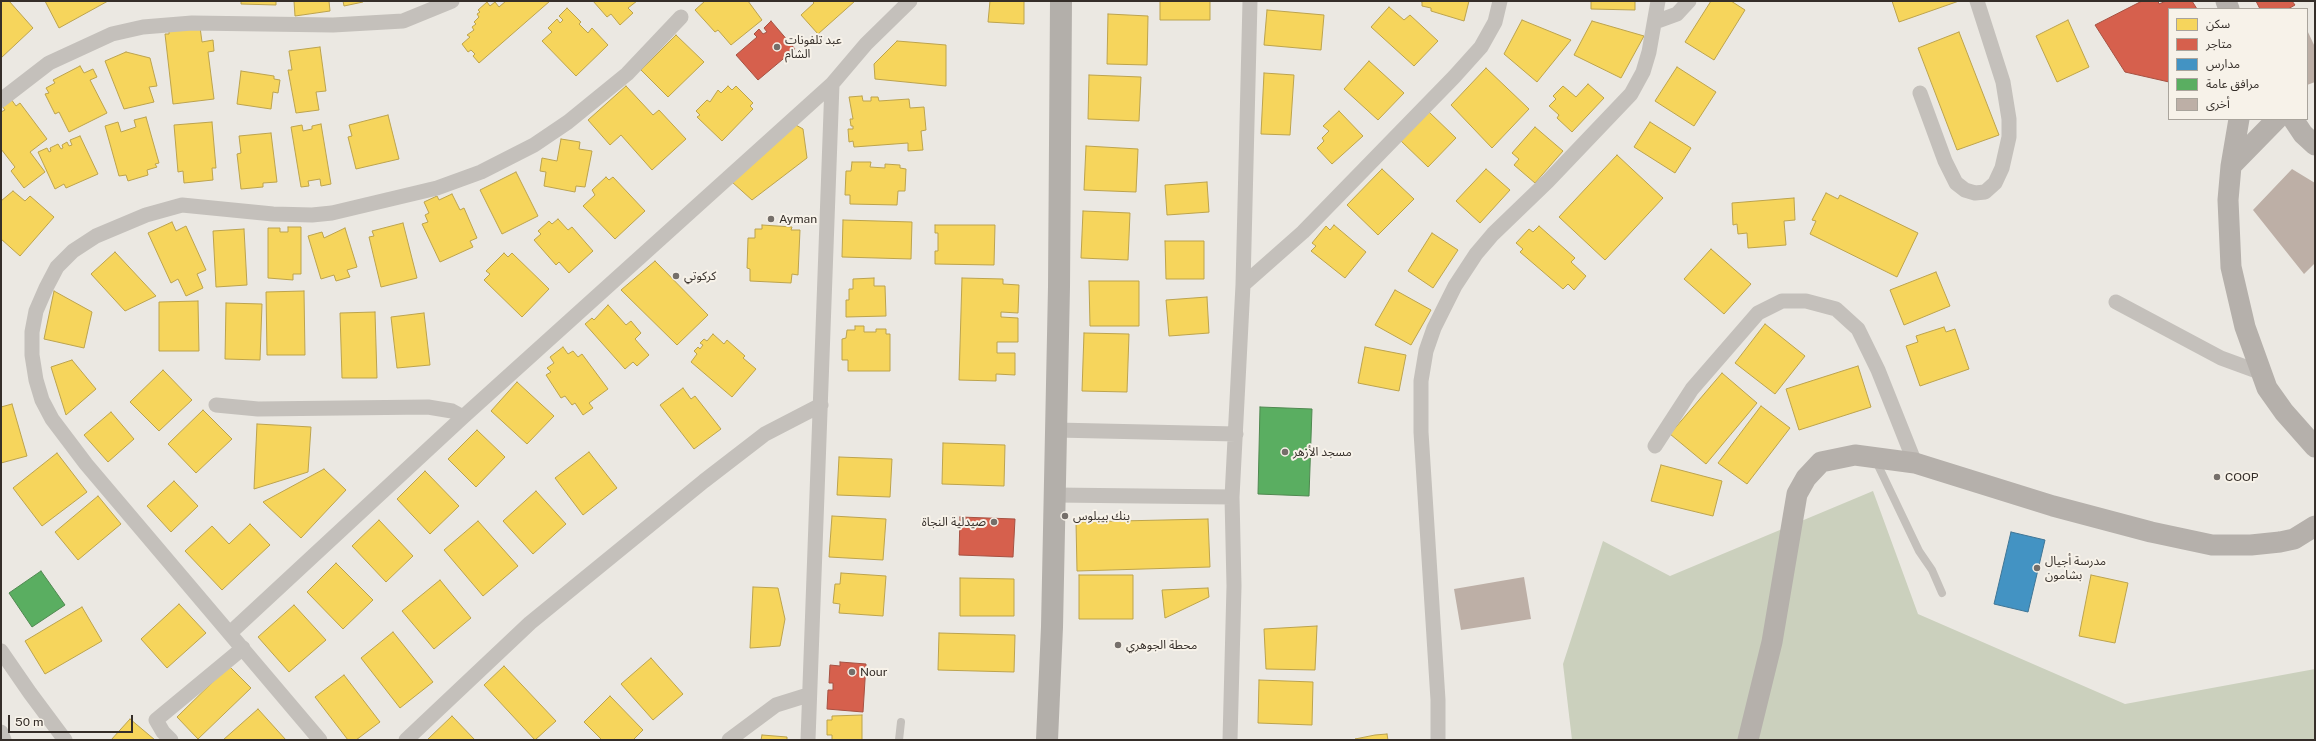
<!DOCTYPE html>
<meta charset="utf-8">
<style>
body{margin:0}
#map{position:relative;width:2316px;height:741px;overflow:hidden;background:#ebe8e2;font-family:"Public Sans","Noto Sans Arabic",sans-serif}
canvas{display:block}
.frame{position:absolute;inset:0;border:2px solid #352e29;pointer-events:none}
.legend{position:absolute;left:2168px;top:8px;width:140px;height:112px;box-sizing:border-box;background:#f7f2e9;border:1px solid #a9a49c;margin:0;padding:5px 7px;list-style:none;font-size:12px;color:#352e29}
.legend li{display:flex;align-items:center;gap:8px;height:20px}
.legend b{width:20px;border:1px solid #a9a49c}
.scale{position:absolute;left:8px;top:715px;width:125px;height:18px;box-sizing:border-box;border:2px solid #352e29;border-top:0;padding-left:5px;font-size:12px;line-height:14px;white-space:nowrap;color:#352e29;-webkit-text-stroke:3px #f7f2e9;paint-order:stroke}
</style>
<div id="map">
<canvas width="2316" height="741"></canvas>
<div class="frame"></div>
<ul class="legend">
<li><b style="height:11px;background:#f6d55c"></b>سكن</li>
<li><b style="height:11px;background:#d6604d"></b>متاجر</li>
<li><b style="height:11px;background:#4393c3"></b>مدارس</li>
<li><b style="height:11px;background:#5aae61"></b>مرافق عامة</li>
<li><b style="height:11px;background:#bdafa6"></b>أخرى</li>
</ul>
<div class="scale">50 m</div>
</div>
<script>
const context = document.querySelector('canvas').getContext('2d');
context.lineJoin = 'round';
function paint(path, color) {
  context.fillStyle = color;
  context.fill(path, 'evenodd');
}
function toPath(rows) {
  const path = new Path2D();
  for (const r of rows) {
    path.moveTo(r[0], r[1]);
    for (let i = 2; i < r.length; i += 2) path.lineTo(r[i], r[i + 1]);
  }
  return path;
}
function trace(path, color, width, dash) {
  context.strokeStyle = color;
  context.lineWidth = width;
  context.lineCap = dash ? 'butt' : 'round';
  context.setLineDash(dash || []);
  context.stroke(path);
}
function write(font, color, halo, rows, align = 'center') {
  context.font = font + ' "Public Sans","Noto Sans Arabic",sans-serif';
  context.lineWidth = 4;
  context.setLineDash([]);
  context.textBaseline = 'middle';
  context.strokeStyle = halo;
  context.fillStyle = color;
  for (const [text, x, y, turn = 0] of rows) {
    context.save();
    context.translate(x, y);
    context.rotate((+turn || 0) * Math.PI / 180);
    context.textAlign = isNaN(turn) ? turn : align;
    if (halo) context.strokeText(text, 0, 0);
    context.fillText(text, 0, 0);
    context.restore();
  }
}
const green = toPath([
 [1873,491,1918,614,2125,704,2315,669,2315,740,1572,740,1563,664,1603,541,1670,576]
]);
const homes = toPath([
 [1,1,9,1,33,28,1,58,1,1],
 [45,1,108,1,59,28,45,1],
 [241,1,276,1,276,5,241,4,241,1],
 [294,1,329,1,330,11,295,16,294,1],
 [343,1,362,1,363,2,344,6,343,1],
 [506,1,550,1,479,63,473,56,475,54,471,50,468,52,462,44,470,37,467,35,474,30,472,27,476,24,474,22,479,17,477,14,480,12,478,10,487,2,490,6,495,2,499,7,506,1],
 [593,1,637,1,628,8,633,13,620,25,611,14,607,17,593,1],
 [705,1,748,1,762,20,731,45,718,30,715,32,695,10,705,1],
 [812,1,855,1,818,34,801,15,814,3,812,1],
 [990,1,1024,1,1024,24,988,22,990,1],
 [1160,1,1210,1,1210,20,1160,20,1160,1],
 [1419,1,1469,1,1464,21,1431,11,1431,8,1422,6,1422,2,1419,1],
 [1591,1,1635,1,1635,10,1591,9,1591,1],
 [1711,1,1731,1,1745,10,1714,60,1685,42,1711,1],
 [1892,1,1959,1,1899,22,1892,1],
 [1389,7,1404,20,1410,15,1438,41,1414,66,1371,27,1389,7],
 [567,8,581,22,579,24,588,33,592,28,608,45,576,76,542,41,552,32,548,28,557,19,560,23,563,20,559,16,567,8],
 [1267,10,1324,15,1321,50,1264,45,1267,10],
 [1108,14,1148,16,1147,65,1107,64,1108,14],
 [1522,20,1571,40,1537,82,1504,54,1522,20],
 [2068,20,2089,67,2057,82,2036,36,2068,20],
 [1592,21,1644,36,1621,78,1574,55,1592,21],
 [200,27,202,42,213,40,214,51,208,52,214,99,173,104,165,34,169,34,169,31,200,27],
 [1959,32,1999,135,1957,150,1918,48,1959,32],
 [676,35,704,62,668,97,641,70,676,35],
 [897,41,946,45,946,86,875,79,874,64,897,41],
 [320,47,326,91,316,92,319,110,296,113,288,70,292,70,289,51,320,47],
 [126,52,150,58,157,86,149,87,154,102,124,109,105,61,126,52],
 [1369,61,1404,93,1378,120,1344,89,1369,61],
 [80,66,84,73,93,69,97,77,90,80,107,113,69,132,59,112,55,114,45,94,49,93,46,88,55,83,53,80,80,66],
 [1677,67,1716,92,1694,126,1655,101,1677,67],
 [1486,68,1529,109,1492,148,1451,105,1486,68],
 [241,71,274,76,274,79,280,80,278,93,273,92,271,109,237,104,241,71],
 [1264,73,1294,75,1290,135,1261,134,1264,73],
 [1089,75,1141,77,1139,121,1088,119,1089,75],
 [1588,84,1604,98,1572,132,1557,118,1559,115,1549,106,1556,99,1553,96,1563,86,1576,97,1588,84],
 [626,86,653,115,659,110,686,139,652,170,621,135,610,145,588,120,626,86],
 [728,86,732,90,736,86,753,103,750,106,753,109,722,141,697,117,700,115,696,111,707,100,710,102,718,90,721,93,728,86],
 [862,96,863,101,871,101,871,97,878,97,879,101,909,99,910,108,924,107,926,130,921,131,923,150,908,151,908,143,854,147,853,141,849,142,848,129,853,129,853,126,851,126,850,119,853,119,849,97,862,96],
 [11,99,16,106,20,103,47,139,30,152,45,172,24,188,11,171,15,167,1,149,1,112,5,110,2,106,11,99],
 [1339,111,1363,136,1332,164,1317,148,1324,141,1322,138,1329,131,1323,126,1339,111],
 [1429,112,1456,138,1428,167,1401,141,1429,112],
 [388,115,399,159,356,169,348,137,352,136,349,125,388,115],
 [146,117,159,163,155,164,157,167,147,170,148,175,128,181,126,175,119,176,105,126,118,122,121,132,136,127,134,120,146,117],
 [212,122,216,168,212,168,213,180,184,183,183,171,178,172,174,125,212,122],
 [1650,122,1691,148,1675,173,1634,147,1650,122],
 [321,124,331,184,321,186,320,179,308,181,309,186,301,187,291,127,302,125,303,131,312,129,312,126,321,124],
 [794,124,803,129,807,158,752,200,732,182,794,124],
 [1535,127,1563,151,1535,183,1514,165,1519,159,1512,153,1535,127],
 [271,133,277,182,263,183,263,187,241,189,237,154,241,153,239,136,271,133],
 [80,136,98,174,66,188,64,184,55,189,38,152,47,148,49,152,51,151,50,148,58,144,61,149,63,148,62,145,67,142,69,146,72,145,70,140,80,136],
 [561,139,580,142,579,149,592,151,585,187,576,186,575,192,544,186,546,172,540,171,542,158,557,161,561,139],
 [1086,146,1138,149,1136,192,1084,190,1086,146],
 [1617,155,1663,198,1605,260,1559,217,1617,155],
 [852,162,871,162,870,167,885,168,885,164,900,165,900,168,906,169,905,191,898,191,897,205,850,204,850,195,845,195,846,171,851,171,852,162],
 [1382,169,1414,199,1378,235,1347,205,1382,169],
 [1486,169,1510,190,1480,223,1456,201,1486,169],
 [516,172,538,216,502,234,480,190,516,172],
 [606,177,609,180,613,177,645,211,615,239,583,206,595,195,592,190,606,177],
 [1207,182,1209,212,1167,215,1165,185,1207,182],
 [13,191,25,201,30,196,54,217,20,256,1,239,1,201,13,191],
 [1826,193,1838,199,1840,195,1918,233,1897,277,1810,234,1816,221,1812,220,1826,193],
 [452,194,460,210,464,208,477,238,470,241,473,247,440,262,422,224,428,222,425,215,429,213,424,202,437,196,439,200,452,194],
 [1794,198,1795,220,1784,221,1786,245,1748,248,1747,233,1738,234,1737,224,1733,225,1732,203,1794,198],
 [1083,211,1130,213,1128,260,1081,258,1083,211],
 [558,219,568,230,572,227,593,251,569,273,559,262,556,265,534,240,541,234,538,231,549,221,552,224,558,219],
 [843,220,912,222,911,259,842,257,843,220],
 [172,222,176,231,186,226,206,270,197,274,203,288,186,296,178,279,171,283,148,233,172,222],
 [403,223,417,278,381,287,369,237,374,236,372,231,403,223],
 [762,225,792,227,791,230,800,230,798,275,792,274,791,283,750,281,750,269,747,268,748,238,755,238,755,229,762,229,762,225],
 [935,225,995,225,994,265,935,264,935,251,938,251,938,233,935,233,935,225],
 [1334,225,1366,252,1345,278,1311,251,1316,246,1312,243,1326,226,1330,230,1334,225],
 [1539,226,1575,258,1571,262,1586,276,1574,290,1568,284,1563,289,1520,252,1523,249,1516,243,1529,229,1533,232,1539,226],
 [288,227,301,227,301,274,293,274,293,280,268,278,268,228,280,228,280,232,288,232,288,227],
 [345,228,357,267,347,270,350,277,336,281,334,275,321,279,308,236,322,232,324,238,345,228],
 [244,229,247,285,216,287,213,231,244,229],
 [1432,233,1458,250,1433,288,1408,271,1432,233],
 [1165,241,1204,241,1204,279,1166,279,1165,241],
 [1711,249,1751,284,1724,314,1684,279,1711,249],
 [115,252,156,296,125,311,91,274,115,252],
 [504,253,508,257,512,253,549,289,522,317,484,280,490,274,486,271,504,253],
 [655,261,708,315,677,345,621,290,655,261],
 [1936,272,1950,306,1904,325,1890,290,1936,272],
 [874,278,874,286,885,286,886,316,846,317,846,300,849,300,849,289,853,289,853,279,874,278],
 [962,278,1003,279,1003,284,1019,285,1018,313,1001,312,1001,317,1018,318,1018,342,997,342,997,353,1015,353,1015,375,996,374,996,381,959,380,962,278],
 [1089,281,1139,281,1139,326,1090,326,1089,281],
 [1395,290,1431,310,1411,345,1375,325,1395,290],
 [54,291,92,312,84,348,44,339,54,291],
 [304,291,305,355,267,355,266,292,304,291],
 [1207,297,1209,333,1169,336,1166,300,1207,297],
 [198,301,199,351,159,351,159,302,198,301],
 [226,303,262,304,260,360,225,359,226,303],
 [608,305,626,325,631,321,641,333,635,339,649,355,637,366,633,362,625,369,585,324,592,318,594,320,608,305],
 [375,312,377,378,342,378,340,313,375,312],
 [424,313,430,365,397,368,391,317,424,313],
 [1765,324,1805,356,1775,394,1735,363,1765,324],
 [855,326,864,326,864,332,876,332,876,329,886,329,886,334,890,334,890,371,848,371,848,360,842,360,842,339,846,338,847,330,855,330,855,326],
 [1944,327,1946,332,1955,329,1969,369,1920,386,1906,346,1918,342,1916,336,1944,327],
 [1084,333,1129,334,1127,392,1082,391,1084,333],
 [713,334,724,344,727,340,745,356,743,358,756,369,732,397,691,362,697,354,694,351,698,347,700,349,703,345,700,343,704,339,707,341,713,334],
 [563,347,568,354,573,351,578,357,582,354,608,389,589,403,593,408,583,415,575,403,572,405,565,396,561,398,546,375,551,372,547,368,554,363,550,357,563,347],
 [1365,347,1406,355,1399,391,1358,383,1365,347],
 [72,360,96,389,66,415,51,367,72,360],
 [1858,366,1871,407,1799,430,1786,389,1858,366],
 [163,370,192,400,159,431,130,402,163,370],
 [1722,373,1757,403,1706,464,1670,434,1722,373],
 [517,382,554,416,527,444,491,411,517,382],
 [683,388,691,399,695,396,721,429,694,449,660,405,683,388],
 [12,404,27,456,1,463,1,407,12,404],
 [1761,406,1790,428,1747,484,1718,463,1761,406],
 [203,410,232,439,196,473,168,444,203,410],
 [111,412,134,439,108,462,84,435,111,412],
 [257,424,311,427,308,472,254,489,257,424],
 [477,430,505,457,476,487,448,459,477,430],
 [943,443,1005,445,1004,486,942,484,943,443],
 [589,452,617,488,583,515,555,478,589,452],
 [57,453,87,492,42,526,13,488,57,453],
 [839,457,892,459,890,497,837,495,839,457],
 [1661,465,1722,481,1713,516,1651,501,1661,465],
 [324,469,346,490,301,538,263,502,324,469],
 [425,471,459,506,430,534,397,499,425,471],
 [174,481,198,506,171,532,147,506,174,481],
 [536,491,566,524,533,554,503,521,536,491],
 [98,496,121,524,78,560,55,532,98,496],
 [832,516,886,519,883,560,829,557,832,516],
 [1208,519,1210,567,1077,571,1076,522,1208,519],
 [379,520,413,556,386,582,352,546,379,520],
 [478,521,518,566,483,596,444,550,478,521],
 [250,524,270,545,222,590,185,551,212,526,229,544,250,524],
 [336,563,373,600,343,629,307,592,336,563],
 [841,573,886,576,883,616,839,613,840,604,833,603,835,584,840,584,841,573],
 [1079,575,1133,575,1133,619,1079,619,1079,575],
 [2091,575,2128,583,2115,643,2079,636,2091,575],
 [960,578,1014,579,1014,616,960,616,960,578],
 [440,580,471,618,434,649,402,611,440,580],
 [753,587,778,588,785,619,780,646,750,648,753,587],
 [1208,588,1209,597,1165,618,1162,590,1208,588],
 [179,604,206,633,167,668,141,639,179,604],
 [294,605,326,640,289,672,258,637,294,605],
 [82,607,102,641,45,674,25,641,82,607],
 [1317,626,1315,670,1266,669,1264,629,1317,626],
 [393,632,433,682,400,708,361,658,393,632],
 [939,633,1015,635,1014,672,938,670,939,633],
 [651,658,683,694,653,720,621,684,651,658],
 [229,666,251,688,198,739,177,717,229,666],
 [504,666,556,721,535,740,484,685,504,666],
 [344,675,380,722,356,740,348,740,315,697,344,675],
 [1259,680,1313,682,1312,725,1258,723,1259,680],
 [610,696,643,730,633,740,602,740,584,722,610,696],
 [258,709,286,740,223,740,258,709],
 [862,715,862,740,832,740,832,735,827,735,827,720,832,720,832,716,862,715],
 [452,716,475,740,427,740,452,716],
 [130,719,155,740,111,740,130,719],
 [1387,734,1388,740,1355,739,1375,735,1387,734],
 [762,735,787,737,787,740,761,740,762,735]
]);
const shops = toPath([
 [2142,1,2158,1,2159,4,2166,1,2192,1,2197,9,2169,9,2169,82,2125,72,2095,25,2142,1],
 [2256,1,2292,1,2295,5,2288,9,2260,9,2256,1],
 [771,21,795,49,758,80,736,55,757,37,754,34,759,29,763,34,767,32,764,28,771,21],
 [960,517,1015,519,1013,557,959,555,960,517],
 [840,662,866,664,863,712,827,709,828,690,833,690,833,683,829,683,830,665,840,666,840,662]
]);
const schools = toPath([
 [2011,532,2045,540,2028,612,1994,604,2011,532]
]);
const public = toPath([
 [1260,407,1312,409,1309,496,1258,494,1260,407],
 [41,571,65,605,32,627,9,593,41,571]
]);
const building = toPath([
 [2307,30,2315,47,2315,82,2307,85],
 [2292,169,2315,183,2315,263,2304,274,2253,210],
 [1524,577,1531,619,1461,630,1454,589]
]);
const lane = toPath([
 [1875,459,1919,551,1932,570,1942,593],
 [899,740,901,722]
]);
const street = toPath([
 [1655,22,1677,14,1689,1],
 [1920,93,1945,161,1956,183,1965,190,1975,193,1985,192,1995,183,2002,168,2009,137,2009,119,2003,82,1977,1],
 [1,100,49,63,112,34,143,27,192,23,333,25,403,21,452,1],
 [1243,285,1303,232,1454,77,1481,47,1495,22,1500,1],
 [2116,302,2221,358,2262,373],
 [216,405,258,409,428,407,452,411,463,417],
 [1056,430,1236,434],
 [1655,446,1692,389,1758,313,1782,301,1806,301,1836,309,1858,329,1878,370,1915,463],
 [1055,495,1232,497],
 [230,633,463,417,832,84,866,44,910,1],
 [1,651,30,693,65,740],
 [1,732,4,740],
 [171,740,163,732,156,720,243,648],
 [320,740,86,464,52,419,42,400,36,380,32,355,32,332,36,311,46,288,57,267,73,251,96,236,146,215,182,205,273,214,312,215,332,213,437,188,481,172,534,145,568,122,627,74,681,17],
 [406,740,530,623,704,481,765,434,821,405],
 [729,740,776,705,808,695],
 [808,740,832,84],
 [1230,740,1234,586,1232,497,1243,285,1250,1],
 [1438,740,1438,700,1421,432,1421,381,1426,351,1434,328,1455,286,1476,254,1493,234,1548,181,1631,94,1643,72,1649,52,1658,1]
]);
const secondary = toPath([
 [2226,1,2229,9],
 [2239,119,2231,166,2228,200,2231,267,2245,327,2267,388,2284,412,2315,447],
 [2293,119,2303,134,2315,145],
 [2231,166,2277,119],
 [1748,740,1772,642,1797,494,1806,478,1821,462,1855,455,1915,463,2053,506,2151,532,2212,545,2251,545,2280,542,2294,539,2315,526]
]);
const primary = toPath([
 [1047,740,1052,627,1059,287,1061,1]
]);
const markers = [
 [777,47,4,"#756f6a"],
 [771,219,4,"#756f6a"],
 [676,276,4,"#756f6a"],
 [1285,452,4,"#756f6a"],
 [2217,477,4,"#756f6a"],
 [1065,516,4,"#756f6a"],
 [994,522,4,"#756f6a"],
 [2037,568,4,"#756f6a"],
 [1118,645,4,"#756f6a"],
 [852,672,4,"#756f6a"]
];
const poiNames = [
 ["عبد تلفونات",785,40],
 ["الشام",785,54],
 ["Ayman",779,219],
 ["كركوتي",684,276],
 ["مسجد الأزهر",1293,452],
 ["COOP",2225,477],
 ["بنك بيبلوس",1073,516],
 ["صيدلية النجاة",986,522,"right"],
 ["مدرسة أجيال",2045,561],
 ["بشامون",2045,575],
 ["محطة الجوهري",1126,645],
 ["Nour",860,672]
];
paint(green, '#cbd0bd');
paint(homes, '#f6d55c');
trace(homes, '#bca34d', 1);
paint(shops, '#d6604d');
trace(shops, '#a65142', 1);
paint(schools, '#4393c3');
trace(schools, '#3f7595', 1);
paint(public, '#5aae61');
trace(public, '#4f8850', 1);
paint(building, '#bdafa6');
trace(lane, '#c4c0bb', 8);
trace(street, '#c4c0bb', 15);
trace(secondary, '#b5b0ab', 21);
trace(primary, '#b3afaa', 22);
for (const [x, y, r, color] of markers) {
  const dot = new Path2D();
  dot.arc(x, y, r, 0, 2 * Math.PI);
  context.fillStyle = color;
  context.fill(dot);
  trace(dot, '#f7f2e9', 1.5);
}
write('12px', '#352e29', '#f7f2e9', poiNames, 'left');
</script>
